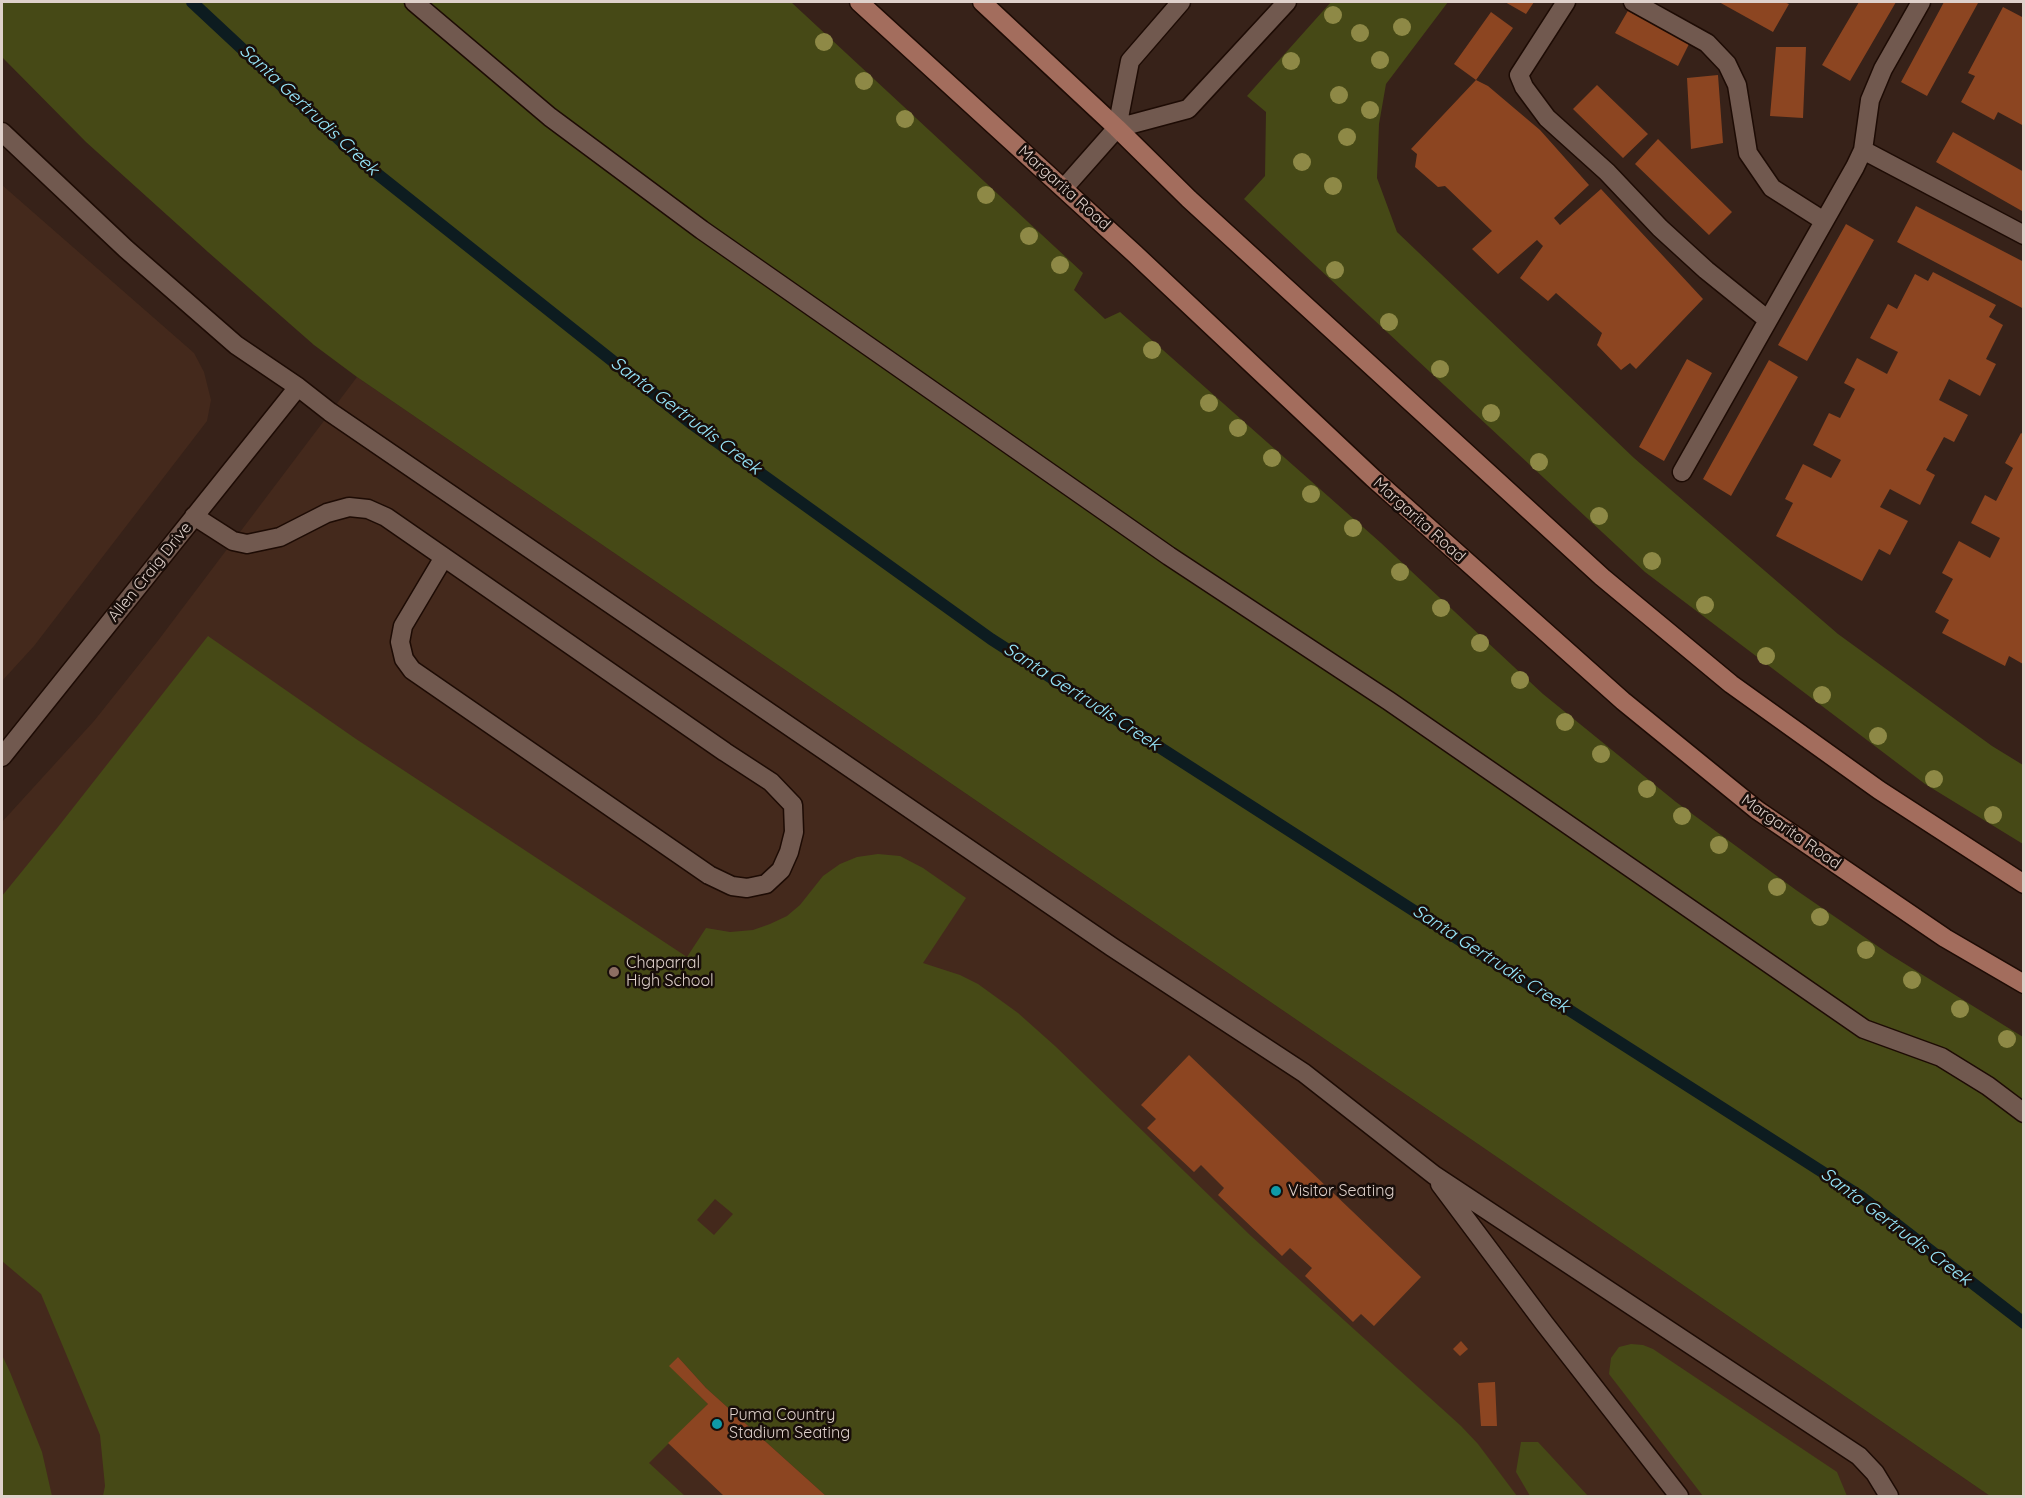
<!DOCTYPE html>
<style>
body{margin:0}
#map{position:relative;width:2025px;height:1498px;overflow:hidden;background:#372219;font-family:Quicksand,sans-serif}
canvas{display:block}
.frame{position:absolute;inset:0;border:3px solid #dfd1cb;pointer-events:none}
</style>
<div id="map">
<canvas width="2025" height="1498"></canvas>
<div class="frame"></div>
</div>
<script>
const context = document.querySelector('canvas').getContext('2d');
context.lineJoin = 'round';
function paint(path, color) {
  context.fillStyle = color;
  context.fill(path, 'evenodd');
}
function toPath(rows) {
  const path = new Path2D();
  for (const r of rows) {
    path.moveTo(r[0], r[1]);
    for (let i = 2; i < r.length; i += 2) path.lineTo(r[i], r[i + 1]);
  }
  return path;
}
function trace(path, color, width, dash) {
  context.strokeStyle = color;
  context.lineWidth = width;
  context.lineCap = dash ? 'butt' : 'round';
  context.setLineDash(dash || []);
  context.stroke(path);
}
function write(font, color, halo, rows, align = 'center') {
  context.font = font + ' Quicksand,sans-serif';
  context.lineWidth = 5;
  context.setLineDash([]);
  context.textBaseline = 'middle';
  context.strokeStyle = halo;
  context.fillStyle = color;
  for (const [text, x, y, turn = 0] of rows) {
    context.save();
    context.translate(x, y);
    context.rotate((+turn || 0) * Math.PI / 180);
    context.textAlign = isNaN(turn) ? turn : align;
    if (halo) context.strokeText(text, 0, 0);
    context.fillText(text, 0, 0);
    context.restore();
  }
}
const built = toPath([
 [2,185,194,353,204,372,211,400,207,421,34,646,2,681],
 [357,377,1446,1122,1990,1496,2,1496,2,822,94,721,157,642]
]);
const green = toPath([
 [2,2,791,2,1083,273,1074,290,1105,319,1120,312,1381,543,1543,694,1676,802,1796,890,1889,954,2023,1037,2023,1496,1990,1496,1446,1122,357,377,314,345,208,252,86,142,2,57],
 [1331,2,1448,2,1386,84,1379,124,1377,178,1397,232,1634,458,1838,634,1992,746,2023,765,2023,844,1925,784,1645,572,1244,199,1265,176,1266,112,1247,96],
 [208,636,356,739,687,957,706,928,730,932,753,930,770,924,787,916,800,905,823,876,840,864,857,857,878,854,900,856,923,868,966,898,923,963,960,975,978,984,1018,1013,1055,1046,1251,1236,1461,1426,1478,1444,1517,1496,826,1496,706,1388,678,1357,670,1366,708,1404,649,1463,685,1496,103,1496,105,1486,100,1435,41,1294,2,1261,2,896,58,827],
 [715,1199,733,1214,714,1235,697,1220],
 [1631,1344,1643,1345,1653,1349,1837,1472,1847,1496,1703,1496,1609,1374,1611,1358,1619,1347],
 [2,1355,10,1372,42,1452,52,1496,2,1496],
 [1521,1442,1538,1442,1588,1496,1530,1496,1516,1472]
]);
const stream = toPath([
 [192,2,371,169,692,424,991,639,1433,923,1860,1196,2024,1323]
]);
const building = toPath([
 [1505,2,1534,2,1526,14],
 [1633,2,1692,38,1678,66,1615,33],
 [1719,2,1784,2,1789,4,1773,32],
 [1859,2,1896,2,1850,81,1822,65],
 [1944,2,1975,2,1978,3,1927,96,1901,82],
 [2003,7,2024,18,2024,126,1998,112,1994,120,1961,102,1975,76,1968,73],
 [1491,12,1513,28,1476,80,1454,64],
 [1776,47,1806,47,1803,118,1770,116],
 [1718,75,1723,143,1691,149,1687,78],
 [1476,80,1488,86,1540,130,1589,185,1554,218,1560,225,1601,189,1703,299,1636,369,1630,363,1621,370,1597,345,1602,333,1556,293,1548,301,1520,278,1543,246,1537,240,1498,274,1472,249,1492,231,1445,186,1438,187,1415,167,1417,154,1411,149],
 [1597,85,1648,134,1623,158,1573,109],
 [1953,132,2024,172,2022,211,1936,162],
 [1658,139,1732,212,1709,235,1635,164],
 [1916,206,2024,262,2024,309,1897,242],
 [1846,224,1874,240,1807,361,1778,345],
 [1933,272,1996,305,1989,317,2003,325,1986,359,1996,364,1980,396,1949,379,1939,400,1968,415,1954,442,1944,437,1926,470,1935,475,1920,505,1890,489,1880,507,1908,521,1890,555,1879,549,1862,581,1776,536,1793,503,1785,499,1803,464,1831,478,1841,460,1813,445,1829,413,1840,418,1855,389,1844,383,1857,358,1887,374,1898,352,1870,338,1888,304,1897,309,1915,274,1928,281],
 [1687,359,1712,373,1664,461,1639,447],
 [1769,360,1798,377,1731,496,1703,479],
 [2021,433,2024,435,2024,662,2023,664,2009,656,2005,666,1942,633,1949,620,1935,612,1953,579,1942,573,1959,541,1990,558,2000,538,1971,523,1985,495,1996,501,2013,468,2005,463],
 [1189,1055,1421,1277,1374,1326,1361,1314,1353,1322,1305,1276,1312,1268,1290,1248,1282,1256,1218,1195,1224,1188,1201,1165,1194,1172,1147,1128,1156,1119,1141,1105],
 [1461,1341,1468,1349,1460,1356,1453,1349],
 [678,1357,706,1388,826,1496,724,1496,668,1443,708,1404,669,1366],
 [1495,1382,1497,1426,1481,1426,1478,1383]
]);
const minor = toPath([
 [414,2,550,117,702,230,1169,556,1389,701,1864,1029,1941,1057,1988,1086,2024,1113],
 [1566,2,1519,75,1524,87,1547,118,1607,172,1660,228,1706,270,1768,320],
 [1633,2,1707,43,1727,64,1737,85,1748,153,1772,188,1824,221],
 [1117,128,1188,109,1287,2],
 [2,132,126,249,236,345,298,387,330,412,1112,947,1304,1073,1434,1175,1859,1456,1875,1473,1889,1496],
 [1863,150,2024,235],
 [1064,188,1117,128,1130,61,1181,2],
 [1682,472,1855,167,1863,150,1870,100,1883,69,1921,2],
 [194,516,233,541,247,544,280,537,327,513,349,507,368,509,386,517,725,752,771,782,793,805,794,832,789,852,781,870,766,884,747,888,732,886,709,875,412,670,404,659,400,642,403,626,444,557],
 [2,757,298,387],
 [1440,1184,1544,1323,1679,1496]
]);
const major = toPath([
 [859,2,1135,254,1373,478,1623,701,1757,810,1945,938,2024,984],
 [982,2,1117,128,1189,199,1602,577,1731,684,1879,790,2024,884]
]);
const trees = [
 [1333,15],
 [1402,27],
 [1360,33],
 [824,42],
 [1380,60],
 [1291,61],
 [864,81],
 [1339,95],
 [1370,110],
 [905,119],
 [1347,137],
 [1302,162],
 [1333,186],
 [986,195],
 [1029,236],
 [1060,265],
 [1335,270],
 [1389,322],
 [1152,350],
 [1440,369],
 [1209,403],
 [1491,413],
 [1238,428],
 [1272,458],
 [1539,462],
 [1311,494],
 [1599,516],
 [1353,528],
 [1652,561],
 [1400,572],
 [1705,605],
 [1441,608],
 [1480,643],
 [1766,656],
 [1520,680],
 [1822,695],
 [1565,722],
 [1878,736],
 [1601,754],
 [1934,779],
 [1647,789],
 [1993,815],
 [1682,816],
 [1719,845],
 [1777,887],
 [1820,917],
 [1866,950],
 [1912,980],
 [1960,1009],
 [2007,1039]
];
const markers = [
 [614,972,6,"#8d6e63"],
 [1276,1191,6,"#0f9aa8"],
 [717,1424,6,"#0f9aa8"]
];
const streetNames = [
 ["Margarita Road",1064,188,42],
 ["Margarita Road",1419,520,42],
 ["Allen Craig Drive",150,572,-51],
 ["Margarita Road",1791,832,35]
];
const poiNames = [
 ["Chaparral",626,963],
 ["High School",626,981],
 ["Visitor Seating",1288,1191],
 ["Puma Country",729,1415],
 ["Stadium Seating",729,1433]
];
const waterNames = [
 ["Santa Gertrudis Creek",309,110,43],
 ["Santa Gertrudis Creek",686,416,37],
 ["Santa Gertrudis Creek",1082,697,33],
 ["Santa Gertrudis Creek",1491,959,33],
 ["Santa Gertrudis Creek",1896,1227,37]
];
paint(built, '#44291c');
paint(green, '#464916');
trace(stream, '#0d1c20', 12);
paint(building, '#8c4521');
trace(minor, '#1d0b04', 21);
trace(major, '#1d0b04', 21);
trace(minor, '#71594f', 18);
trace(major, '#a36d5d', 18);
context.fillStyle = '#8e8946';
for (const [x, y] of trees) {
  context.beginPath();
  context.arc(x, y, 9, 0, 2 * Math.PI);
  context.fill();
}
for (const [x, y, r, color] of markers) {
  const dot = new Path2D();
  dot.arc(x, y, r, 0, 2 * Math.PI);
  context.fillStyle = color;
  context.fill(dot);
  trace(dot, '#180e0a', 2);
}
write('16px', '#dfd1cb', '#180e0a', streetNames);
write('16px', '#dfd1cb', '#180e0a', poiNames, 'left');
write('italic 18px', '#98e8fd', '#180e0a', waterNames);
</script>
